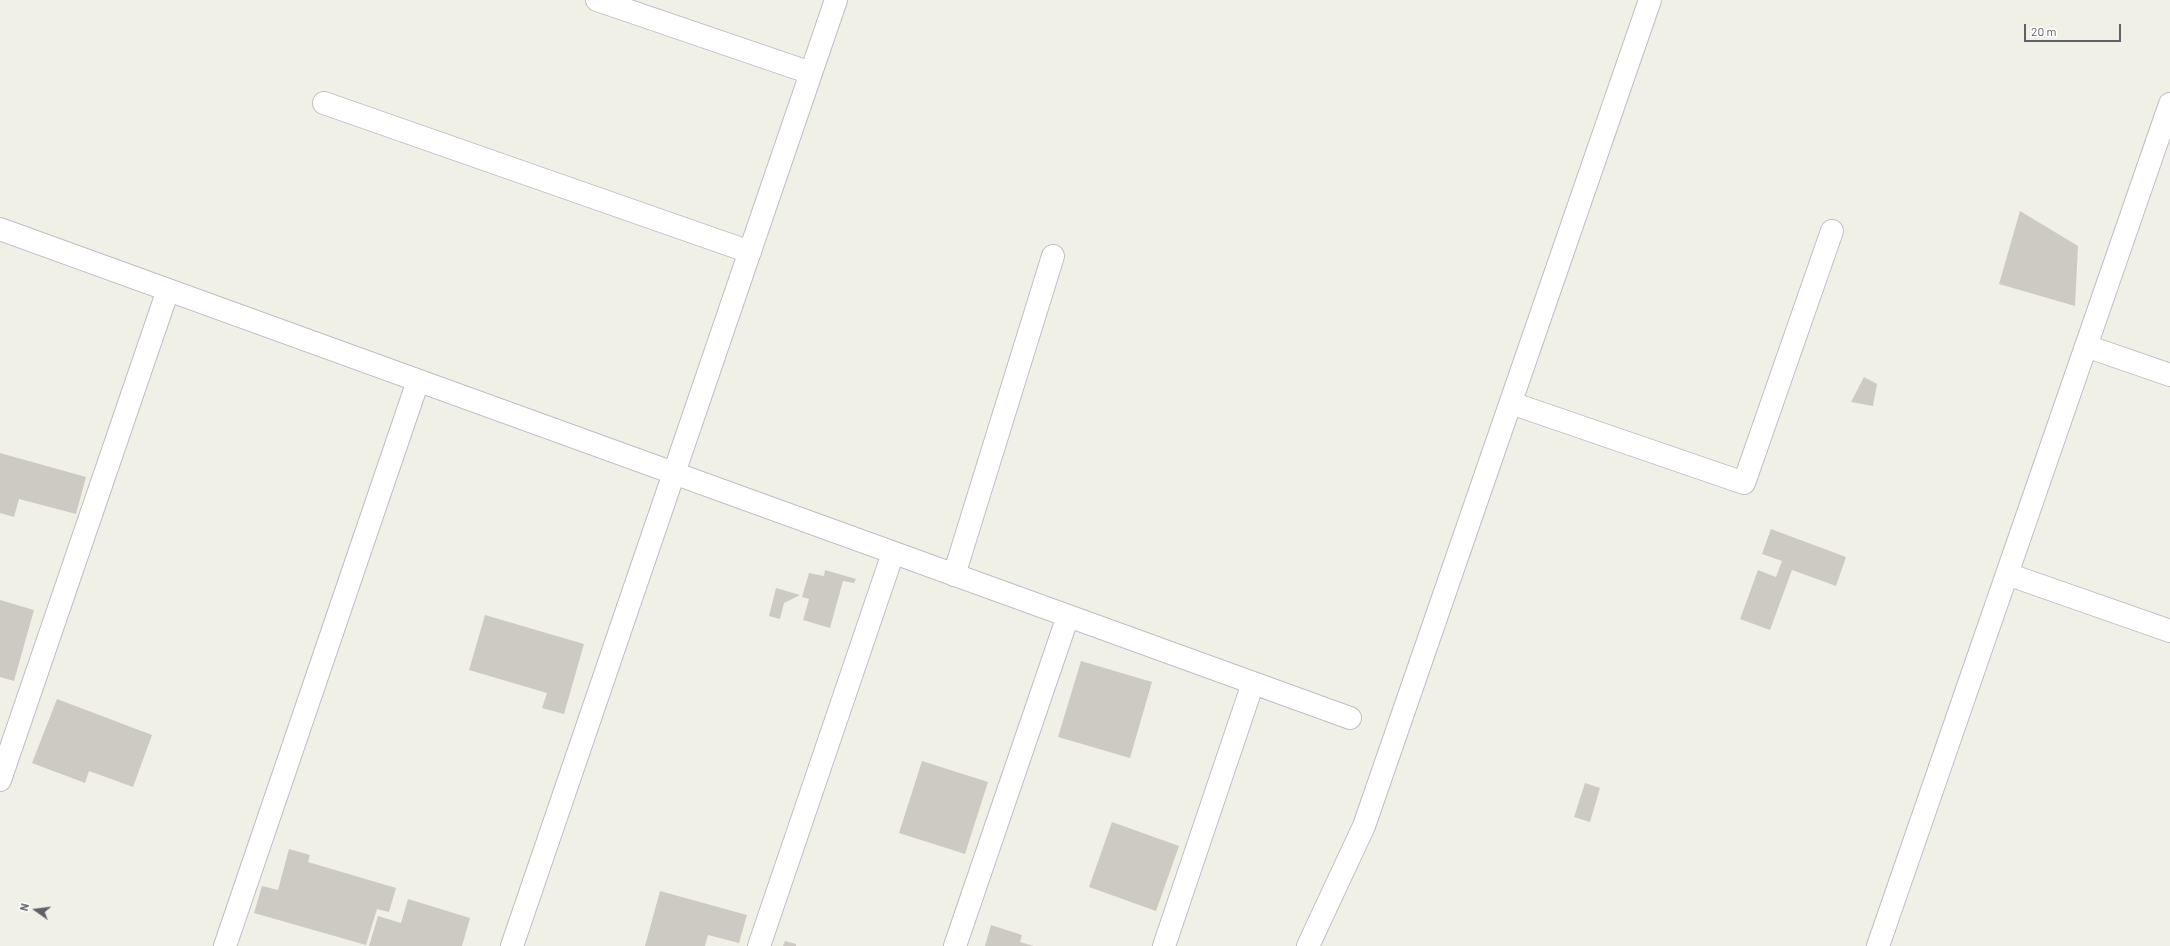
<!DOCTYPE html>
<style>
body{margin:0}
#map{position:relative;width:2170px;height:946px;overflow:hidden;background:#f1f0e6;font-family:Barlow,sans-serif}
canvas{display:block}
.north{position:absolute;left:16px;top:890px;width:40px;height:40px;-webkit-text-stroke:3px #fff;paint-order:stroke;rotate:284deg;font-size:11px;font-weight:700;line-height:16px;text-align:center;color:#5e6168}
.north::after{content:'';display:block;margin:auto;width:14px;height:18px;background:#5e6168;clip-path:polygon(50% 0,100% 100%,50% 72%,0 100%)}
.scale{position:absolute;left:2024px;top:24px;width:97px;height:18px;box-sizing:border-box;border:2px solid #5e6168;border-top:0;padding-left:5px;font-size:12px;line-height:14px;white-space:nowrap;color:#5e6168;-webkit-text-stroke:3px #fff;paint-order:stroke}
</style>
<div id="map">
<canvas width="2170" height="946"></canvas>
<div class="north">N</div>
<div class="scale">20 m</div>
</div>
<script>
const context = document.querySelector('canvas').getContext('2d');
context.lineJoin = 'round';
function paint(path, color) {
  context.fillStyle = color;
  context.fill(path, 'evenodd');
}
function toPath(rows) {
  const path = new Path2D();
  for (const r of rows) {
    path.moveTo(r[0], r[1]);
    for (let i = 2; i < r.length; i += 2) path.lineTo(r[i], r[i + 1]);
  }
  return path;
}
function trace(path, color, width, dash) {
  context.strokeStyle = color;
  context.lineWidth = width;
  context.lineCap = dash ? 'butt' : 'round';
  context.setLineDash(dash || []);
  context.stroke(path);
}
const building = toPath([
 [2020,211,2078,246,2075,306,1999,284],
 [1864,377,1877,384,1873,406,1851,402],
 [0,453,86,477,76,514,19,499,14,517,0,513],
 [1771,529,1846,557,1836,586,1792,570,1770,630,1740,619,1758,570,1776,577,1782,561,1762,554],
 [825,570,856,579,854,583,843,581,830,628,803,620,809,599,802,597,809,573,824,576],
 [776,588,800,595,784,603,780,619,769,616],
 [0,600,34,610,14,681,0,677],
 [485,615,584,644,564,714,542,708,547,693,469,670],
 [1081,661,1152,682,1130,758,1058,737],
 [57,699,152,735,133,787,89,771,85,783,32,763],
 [922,761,988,782,965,854,899,833],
 [1585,783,1600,788,1590,822,1574,817],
 [1112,822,1179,846,1156,911,1089,887],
 [289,849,310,855,308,862,396,888,389,912,377,909,366,945,254,913,262,886,278,890],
 [660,891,747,915,739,943,708,935,705,946,645,946],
 [408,899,470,918,462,946,369,946,378,916,401,923],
 [991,925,1022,935,1020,942,1034,946,985,946],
 [785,941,796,944,796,946,783,946]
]);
const minor = toPath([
 [597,0,811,73],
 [324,103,750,252],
 [0,229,1350,718],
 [2086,346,2170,375],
 [1511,403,1744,483,1832,231],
 [2007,574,2170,631],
 [954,575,1053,256],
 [0,780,168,290],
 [225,946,418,381],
 [512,946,836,0],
 [759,946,893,553],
 [955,946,1068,616],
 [1164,946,1253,683],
 [1308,946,1364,826,1650,0],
 [1878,946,2170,104]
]);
paint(building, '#cdcac3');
trace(minor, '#bebfc6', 24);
trace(minor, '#fff', 22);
</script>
